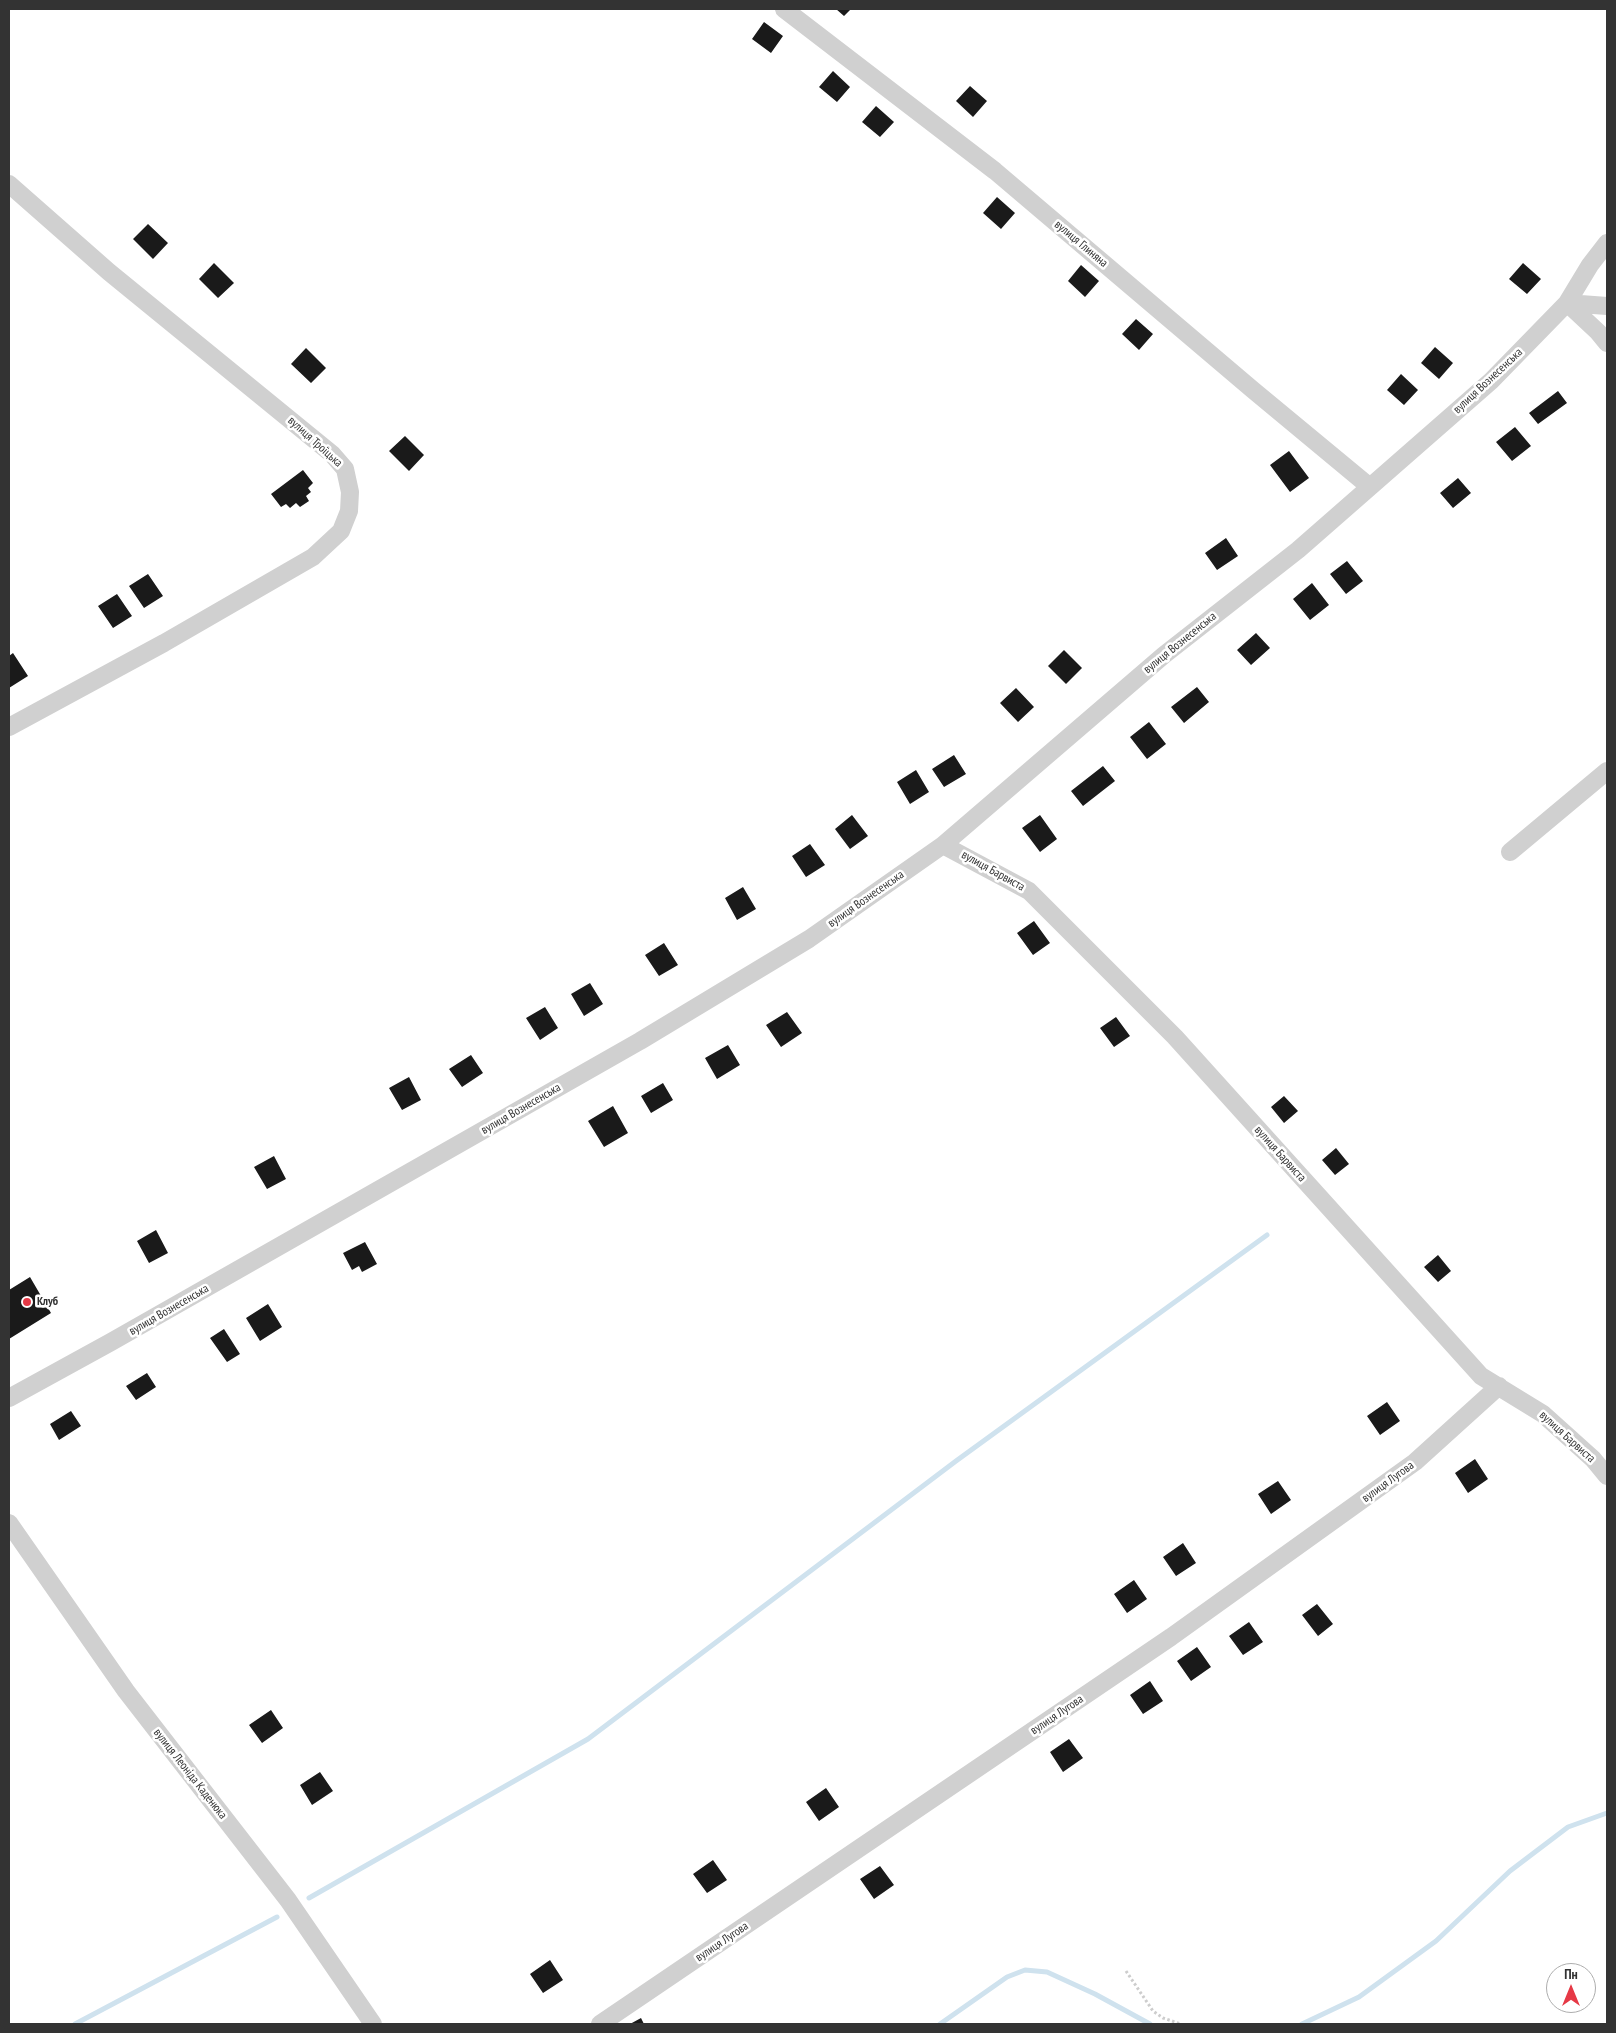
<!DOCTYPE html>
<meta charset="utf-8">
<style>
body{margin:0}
#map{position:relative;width:1616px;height:2033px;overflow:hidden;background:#fff;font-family:"PT Sans Narrow",sans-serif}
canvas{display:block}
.frame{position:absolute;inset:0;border:10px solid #333;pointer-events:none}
.north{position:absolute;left:1546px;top:1963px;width:50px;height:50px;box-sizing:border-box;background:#fff;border:1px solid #adadad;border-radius:50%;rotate:0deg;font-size:14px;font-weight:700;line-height:20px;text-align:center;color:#333}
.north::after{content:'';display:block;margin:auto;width:18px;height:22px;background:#e63946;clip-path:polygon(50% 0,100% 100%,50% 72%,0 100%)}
</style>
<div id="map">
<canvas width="1616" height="2033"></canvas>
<div class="frame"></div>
<div class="north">Пн</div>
</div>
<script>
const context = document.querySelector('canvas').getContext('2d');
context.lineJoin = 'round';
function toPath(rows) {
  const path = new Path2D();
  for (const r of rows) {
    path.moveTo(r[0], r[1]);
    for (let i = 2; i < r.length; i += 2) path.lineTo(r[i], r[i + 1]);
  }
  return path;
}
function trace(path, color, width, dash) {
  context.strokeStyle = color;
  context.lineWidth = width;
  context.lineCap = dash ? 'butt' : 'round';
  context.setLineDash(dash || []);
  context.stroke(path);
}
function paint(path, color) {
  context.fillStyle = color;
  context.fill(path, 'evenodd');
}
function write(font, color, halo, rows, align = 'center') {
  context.font = font + ' "PT Sans Narrow",sans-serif';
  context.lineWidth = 5;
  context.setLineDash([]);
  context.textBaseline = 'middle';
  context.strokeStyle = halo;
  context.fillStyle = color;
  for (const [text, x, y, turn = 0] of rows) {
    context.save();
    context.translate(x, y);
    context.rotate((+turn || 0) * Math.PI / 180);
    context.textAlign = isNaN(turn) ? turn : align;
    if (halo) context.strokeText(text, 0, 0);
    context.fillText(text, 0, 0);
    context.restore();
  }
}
const stream = toPath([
 [309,1898,588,1739,956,1461,1267,1235],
 [75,2024,277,1917],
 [940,2024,1007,1977,1025,1970,1047,1972,1095,1994,1150,2024],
 [1302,2024,1359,1997,1436,1941,1510,1871,1568,1827,1607,1813]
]);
const building = toPath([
 [836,9,851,9,844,16],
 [764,22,783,36,771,53,752,39],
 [833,71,850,87,837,102,819,87],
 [970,86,987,101,973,117,956,101],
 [876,106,894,122,880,137,862,122],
 [997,197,1015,213,1001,229,983,213],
 [148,224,168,243,153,259,133,239],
 [214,263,234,283,218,298,199,279],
 [1523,263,1541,279,1527,294,1509,279],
 [1081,265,1099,281,1085,297,1068,281],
 [1136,319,1153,334,1139,350,1122,334],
 [1435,347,1453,363,1439,379,1421,363],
 [306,348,326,368,311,383,291,364],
 [1401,374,1418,390,1404,405,1387,390],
 [1558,391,1567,403,1538,424,1529,413],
 [1515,427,1531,446,1512,461,1496,442],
 [405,436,424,455,409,471,389,451],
 [1289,451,1309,478,1290,492,1270,465],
 [303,470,313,483,308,488,311,492,306,496,309,501,300,507,296,503,290,508,286,504,281,507,271,494],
 [1458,478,1471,493,1453,508,1440,493],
 [1226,538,1238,556,1217,570,1205,553],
 [1347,561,1363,581,1346,594,1330,574],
 [148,574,163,596,144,608,129,586],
 [1312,583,1329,605,1310,620,1293,599],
 [117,594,132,616,113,628,98,606],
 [1256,633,1270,648,1251,665,1237,650],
 [1064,650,1082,668,1066,684,1048,666],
 [13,653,28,676,9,688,9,656],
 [1197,687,1209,702,1184,723,1171,707],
 [1016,688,1034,707,1018,722,1000,703],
 [1149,722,1166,744,1147,759,1130,737],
 [954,755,966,774,944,787,932,769],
 [1103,766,1115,781,1083,806,1071,791],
 [916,770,929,792,910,804,897,782],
 [852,815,868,836,850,849,835,829],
 [1040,815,1057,839,1040,852,1022,828],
 [810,844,825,865,806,877,792,856],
 [743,887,756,909,737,920,725,898],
 [1034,921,1050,943,1033,955,1017,933],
 [664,943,678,965,659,976,645,955],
 [590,983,603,1004,584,1016,571,994],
 [545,1007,558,1028,540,1040,526,1018],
 [787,1012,802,1033,781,1047,766,1025],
 [1116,1017,1130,1036,1114,1047,1100,1028],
 [728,1045,740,1065,717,1079,705,1058],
 [471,1055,483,1073,462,1087,449,1069],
 [409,1077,421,1100,402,1110,389,1088],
 [663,1083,673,1100,651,1113,641,1096],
 [1284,1096,1298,1111,1284,1123,1271,1107],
 [613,1106,628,1133,604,1147,588,1121],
 [1336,1148,1349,1164,1335,1175,1322,1160],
 [274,1156,286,1179,267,1189,254,1167],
 [156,1230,168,1253,149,1263,137,1241],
 [365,1242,377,1264,362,1272,359,1266,352,1270,343,1253],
 [1438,1255,1451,1271,1438,1282,1424,1267],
 [30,1277,51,1313,9,1339,9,1290],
 [268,1304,282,1327,260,1341,246,1318],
 [224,1329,240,1354,227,1362,210,1338],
 [147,1373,156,1387,136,1400,126,1386],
 [1387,1402,1400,1421,1380,1435,1367,1416],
 [71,1411,81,1426,59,1440,50,1424],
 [1475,1459,1488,1479,1468,1493,1455,1473],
 [1278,1481,1291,1500,1271,1514,1258,1494],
 [1183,1543,1196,1563,1176,1576,1163,1557],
 [1134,1580,1147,1599,1127,1613,1114,1594],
 [1317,1604,1333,1624,1318,1636,1302,1615],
 [1249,1622,1263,1642,1243,1655,1229,1636],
 [1197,1647,1211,1667,1191,1681,1177,1661],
 [1150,1681,1163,1701,1143,1714,1130,1695],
 [271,1710,283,1728,262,1743,249,1725],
 [1069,1739,1083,1758,1063,1772,1050,1752],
 [320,1772,333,1791,312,1805,300,1785],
 [826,1788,839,1807,819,1821,806,1802],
 [713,1860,727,1880,707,1893,693,1874],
 [880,1866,894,1885,874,1899,860,1879],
 [550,1960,563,1980,543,1993,530,1974],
 [641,2018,644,2024,630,2024]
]);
const path = toPath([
 [1126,1971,1153,2011,1163,2018,1181,2024]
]);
const minor = toPath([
 [784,9,995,171,1253,390,1370,487],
 [9,184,109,272,332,454,345,469,350,492,349,511,341,531,313,557,164,643,9,727],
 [1567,303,1598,332,1607,343],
 [1567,303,1607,306],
 [943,845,1029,891,1175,1037,1481,1376,1543,1414,1593,1459,1607,1476],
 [1510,852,1607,771],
 [9,1398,111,1342,640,1041,809,939,943,845,1164,655,1298,550,1491,381,1567,303,1590,265,1607,243],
 [9,1523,126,1691,288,1900,373,2024],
 [600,2024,1171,1637,1415,1462,1499,1386]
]);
const markers = [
 [27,1302,5,"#e63946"]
];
const streetNames = [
 ["вулиця Глиняна",1081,244,40],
 ["вулиця Вознесенська",1488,381,-43],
 ["вулиця Троїцька",315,442,42],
 ["вулиця Вознесенська",1180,643,-39],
 ["вулиця Барвиста",993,871,29],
 ["вулиця Вознесенська",866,899,-35],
 ["вулиця Вознесенська",521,1109,-30],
 ["вулиця Барвиста",1280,1154,48],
 ["вулиця Вознесенська",169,1310,-30],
 ["вулиця Барвиста",1567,1437,42],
 ["вулиця Лугова",1388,1482,-36],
 ["вулиця Лугова",1057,1715,-34],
 ["вулиця Леоніда Каденюка",190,1774,52],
 ["вулиця Лугова",722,1942,-34]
];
const poiNames = [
 ["Клуб",37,1302]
];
trace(stream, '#cfe2ee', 5);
paint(building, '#1a1a1a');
trace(path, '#cdcdcd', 3, [2.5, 2.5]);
trace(minor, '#d0d0d0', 18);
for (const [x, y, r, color] of markers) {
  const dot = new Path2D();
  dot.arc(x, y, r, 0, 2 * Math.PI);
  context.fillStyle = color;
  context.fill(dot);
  trace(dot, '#fff', 2);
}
write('12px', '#333', '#fff', streetNames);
write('bold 12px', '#333', '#fff', poiNames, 'left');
</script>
